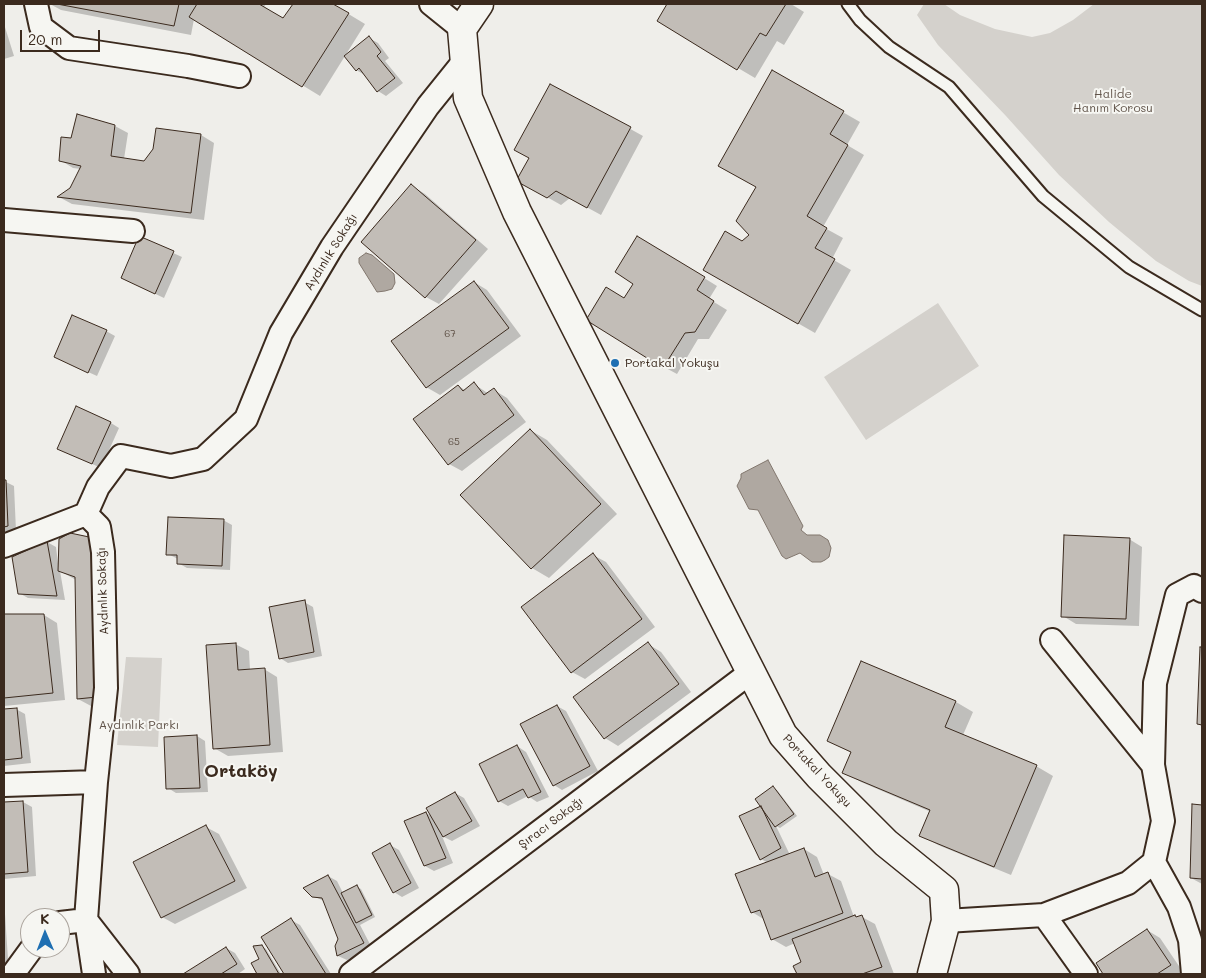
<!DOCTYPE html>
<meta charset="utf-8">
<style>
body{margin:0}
#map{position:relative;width:1206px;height:978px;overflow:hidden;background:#efeeea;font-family:Mali,sans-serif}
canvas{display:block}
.frame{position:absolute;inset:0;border:5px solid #3b2a1e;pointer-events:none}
.north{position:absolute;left:20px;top:908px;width:50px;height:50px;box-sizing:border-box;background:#f6f6f2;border:1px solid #aba49d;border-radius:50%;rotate:359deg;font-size:14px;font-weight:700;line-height:20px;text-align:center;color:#3b2a1e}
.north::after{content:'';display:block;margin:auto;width:18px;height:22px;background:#1f6fb2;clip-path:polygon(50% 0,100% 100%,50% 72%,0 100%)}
.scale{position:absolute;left:20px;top:30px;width:80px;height:22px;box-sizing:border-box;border:2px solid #3b2a1e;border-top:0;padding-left:6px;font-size:15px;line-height:18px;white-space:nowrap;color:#3b2a1e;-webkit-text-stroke:4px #f6f6f2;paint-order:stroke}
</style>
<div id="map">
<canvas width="1206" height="978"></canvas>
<div class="frame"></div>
<div class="north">K</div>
<div class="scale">20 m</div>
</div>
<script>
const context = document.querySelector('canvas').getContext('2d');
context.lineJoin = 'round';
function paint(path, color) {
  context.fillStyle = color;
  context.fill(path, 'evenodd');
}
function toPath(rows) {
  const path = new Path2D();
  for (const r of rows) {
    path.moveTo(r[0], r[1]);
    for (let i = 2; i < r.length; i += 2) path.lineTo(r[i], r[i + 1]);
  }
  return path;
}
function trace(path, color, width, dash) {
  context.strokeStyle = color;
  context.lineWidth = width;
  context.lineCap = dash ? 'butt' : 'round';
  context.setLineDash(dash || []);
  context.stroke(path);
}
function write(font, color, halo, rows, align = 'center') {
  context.font = font + ' Mali,sans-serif';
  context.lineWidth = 4;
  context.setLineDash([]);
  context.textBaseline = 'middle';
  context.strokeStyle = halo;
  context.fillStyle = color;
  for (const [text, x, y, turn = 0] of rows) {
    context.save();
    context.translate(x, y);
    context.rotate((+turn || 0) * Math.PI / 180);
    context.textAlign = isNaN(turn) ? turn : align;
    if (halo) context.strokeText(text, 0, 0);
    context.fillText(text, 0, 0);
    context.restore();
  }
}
const green = toPath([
 [924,4,944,4,960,15,995,29,1032,37,1050,33,1073,20,1094,4,1202,4,1202,286,1189,281,1156,261,1109,222,1059,175,1006,116,938,45,917,15],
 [938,303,979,366,866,440,824,377],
 [126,657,162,658,158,747,117,745]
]);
const water = toPath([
 [366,253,372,255,394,274,395,283,392,289,385,291,377,292,359,263,359,258,366,253],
 [768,460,803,526,801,530,807,535,820,535,828,540,831,548,829,557,825,560,821,562,812,562,800,553,786,559,782,556,758,510,749,509,737,486,741,478,741,474,768,460]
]);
const shadow = toPath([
 [50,4,197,4,197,6,198,4,266,4,264,7,284,20,294,4,332,4,365,24,320,96,194,19,191,35,61,10],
 [669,4,791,4,804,12,784,45,777,41,755,78,658,21],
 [4,24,14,56,4,59],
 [369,38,378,43,389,58,385,61,403,83,386,96,378,91,365,75,356,70],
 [773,72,860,122,847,145,864,155,823,227,843,238,832,259,851,270,815,333,705,270,751,235],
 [551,85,643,136,601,215,570,198,561,205,531,188,530,157],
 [115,126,128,133,124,159,145,163,201,135,214,143,204,220,72,204,59,197,71,189,81,169,73,168,60,160,72,140],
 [412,186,425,194,488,249,439,304,426,297],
 [140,238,182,257,164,298,122,278],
 [651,245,717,286,709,299,727,310,709,339,698,339,677,374,664,367,624,299,634,283],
 [474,282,487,290,521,336,440,395,426,387],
 [106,331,115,336,97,376,55,357],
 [474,384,489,394,494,390,507,398,526,422,462,471,449,464,458,386,465,390],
 [111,423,119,428,101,468,68,453],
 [530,430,547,440,617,514,549,578,532,568],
 [4,481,14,486,16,531,4,531],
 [223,520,232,525,230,570,187,568,178,563,178,559,168,554],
 [70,534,110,704,91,706,78,699,76,580,60,571,65,600,28,598,19,593,47,542,56,547,58,563],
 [1129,539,1142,547,1139,626,1076,624,1063,616],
 [593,555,606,562,655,627,585,679,572,672],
 [304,602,313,607,322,656,288,663,280,658],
 [4,615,44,615,57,623,65,700,4,706],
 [235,644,249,651,250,670,264,669,277,677,283,752,228,756,214,748],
 [648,644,661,652,691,692,618,746,605,738],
 [1202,648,1202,726,1199,724],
 [956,702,973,712,963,735,1036,766,1053,776,1011,875,938,845,921,835,931,812,861,782,844,772,852,753,828,741],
 [557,706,566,711,598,771,562,790,554,785],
 [16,709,25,714,31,763,4,766,4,711],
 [197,736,205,741,208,792,176,793,168,788],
 [517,746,526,752,549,797,537,802,528,796,508,806,499,801],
 [773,788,777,790,797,816,780,828,776,826,790,855,804,849,817,857,824,875,828,874,841,881,854,917,858,918,862,917,875,924,894,974,798,974,795,966,803,963,795,943,786,947,772,939,765,920,752,912,768,863,761,859,762,807],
 [455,793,464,798,480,826,452,841,442,836,453,863,434,871,425,866,426,813,433,817],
 [23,802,32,807,36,876,4,879,4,804],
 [1193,806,1202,806,1202,884,1191,878],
 [206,827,219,834,247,888,175,924,162,917],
 [390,845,399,850,419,888,402,897,394,892],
 [328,876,337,881,343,893,357,887,361,889,375,917,360,925,372,948,347,960,338,956,337,946,340,939,324,901,313,896],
 [4,913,5,914,9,974,4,974],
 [291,920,300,925,331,974,286,974,263,937],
 [1147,930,1160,938,1183,972,1181,974,1105,974,1097,964],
 [262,946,266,949,281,974,259,974,253,963,261,959],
 [226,948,235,953,245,969,238,974,186,974]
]);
const building = toPath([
 [57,4,179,4,174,26,57,4],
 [197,4,259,4,283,18,293,4,333,4,349,13,302,87,189,17,197,4],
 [667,4,786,4,766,36,760,33,737,70,657,21,667,4],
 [369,36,381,52,377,56,395,78,377,92,359,68,356,71,344,56,369,36],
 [772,70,844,111,830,134,848,145,807,216,827,228,815,248,835,259,798,324,703,270,725,231,742,241,749,235,736,221,756,187,718,166,772,70],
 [550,84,631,127,587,208,556,191,547,198,516,181,529,158,514,150,550,84],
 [77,114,115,125,111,156,144,161,153,149,156,128,201,134,191,213,57,197,70,188,81,166,59,161,61,137,71,138,77,114],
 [411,184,476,240,425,298,361,242,411,184],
 [139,236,174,251,155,294,121,278,139,236],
 [637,236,705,277,697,290,714,301,695,332,685,333,663,368,586,320,606,287,624,298,633,284,615,272,637,236],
 [474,281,509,328,426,388,391,341,474,281],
 [72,315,107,330,88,373,54,357,72,315],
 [474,382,484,395,494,388,514,415,448,465,413,419,458,385,463,391,474,382],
 [76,406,111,422,92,464,57,449,76,406],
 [530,429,601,504,531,569,460,495,530,429],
 [4,480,6,480,8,526,4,527,4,480],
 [168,517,224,519,222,566,177,564,177,555,166,555,168,517],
 [70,533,94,538,97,697,77,699,75,577,58,571,59,539,70,533],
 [1064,535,1130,538,1126,619,1061,617,1064,535],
 [47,541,57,596,18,594,12,557,47,541],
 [593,553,642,619,571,673,521,607,593,553],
 [305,600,314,652,279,659,269,607,305,600],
 [4,614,44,614,53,693,4,698,4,614],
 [648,642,679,684,604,739,573,697,648,642],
 [236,643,238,670,265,668,270,745,213,749,206,645,236,643],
 [1200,647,1202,647,1202,725,1197,724,1200,647],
 [861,661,956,701,945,727,1037,765,994,867,919,836,930,810,842,773,851,752,827,741,861,661],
 [557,705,590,766,553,786,520,724,557,705],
 [17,708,22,758,4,760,4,709,17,708],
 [197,735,200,788,166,789,164,737,197,735],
 [517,745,541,792,528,798,523,789,498,802,479,764,517,745],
 [773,786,794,814,775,827,755,799,773,786],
 [455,792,472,821,443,837,426,808,455,792],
 [23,801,28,872,4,874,4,802,23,801],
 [1192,804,1202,805,1202,879,1190,878,1192,804],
 [761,806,781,848,760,860,739,816,761,806],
 [426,812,446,858,424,866,404,821,426,812],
 [206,825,235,881,161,918,133,862,206,825],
 [390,843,411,883,393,893,372,853,390,843],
 [804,848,815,877,828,872,843,913,771,940,760,910,751,913,735,874,804,848],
 [328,875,364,943,337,956,335,946,338,939,322,898,312,897,303,888,328,875],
 [357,885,372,915,356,923,341,893,357,885],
 [855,915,856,917,862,915,882,967,862,974,797,974,793,966,801,962,792,939,855,915],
 [291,918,326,974,284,974,261,937,291,918],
 [1147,929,1171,965,1157,974,1103,974,1096,963,1147,929],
 [262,945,279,974,257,974,251,963,259,959,253,946,262,945],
 [226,947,237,964,221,974,183,974,226,947]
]);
const service = toPath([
 [848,4,860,20,889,47,949,87,1043,196,1129,267,1202,310]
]);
const minor = toPath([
 [36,4,41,27,69,48,188,66,239,76],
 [431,4,462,29],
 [4,220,133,231],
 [4,546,86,514],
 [1052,640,1153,765],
 [4,785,96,782],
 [1154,862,1179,907,1190,940,1193,974],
 [1044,915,1086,974],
 [946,921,1044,915,1128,883,1154,862,1163,821,1153,765,1155,683,1177,595,1194,586,1202,591],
 [60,923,86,920,128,974],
 [13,974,32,948],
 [94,974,86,920,96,782,106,688,103,552,99,527,86,514,98,487,121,456,171,466,203,459,246,419,281,333,332,247,428,106,465,60],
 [351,974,751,672]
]);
const secondary = toPath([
 [479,4,462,29,468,98,517,212,783,735,819,776,886,843,944,890,946,921,932,974]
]);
const markers = [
 [615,363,5,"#1f6fb2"]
];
const numberNames = [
 ["67",450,334],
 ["65",454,442]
];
const parkNames = [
 ["Halide",1113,94],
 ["Hanım Korosu",1113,108],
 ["Aydınlık Parkı",139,725]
];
const streetNames = [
 ["Aydınlık Sokağı",331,252,-58],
 ["Aydınlık Sokağı",103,591,-92],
 ["Portakal Yokuşu",817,771,47],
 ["Şıracı Sokağı",551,823,-37]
];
const poiNames = [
 ["Portakal Yokuşu",625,363]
];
const districtNames = [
 ["Ortaköy",241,771]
];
paint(green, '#d4d1cc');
paint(water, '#afa8a1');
trace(water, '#81766d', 1);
paint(shadow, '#0003');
paint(building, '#c2bdb7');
trace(building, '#3b2a1e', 1);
trace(service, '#3b2a1e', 15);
trace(minor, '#3b2a1e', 26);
trace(secondary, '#3b2a1e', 31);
trace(service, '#f6f6f2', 11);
trace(minor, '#f6f6f2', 22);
trace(secondary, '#f6f6f2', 28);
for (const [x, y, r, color] of markers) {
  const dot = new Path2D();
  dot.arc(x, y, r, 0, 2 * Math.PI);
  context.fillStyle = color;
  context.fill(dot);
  trace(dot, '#f6f6f2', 2);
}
write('10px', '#5d4f44', null, numberNames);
write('12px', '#61544a', '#f6f6f2', parkNames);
write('12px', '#3b2a1e', '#f6f6f2', streetNames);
write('12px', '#3b2a1e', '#f6f6f2', poiNames, 'left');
write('bold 18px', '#3b2a1e', '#f6f6f2', districtNames);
</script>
